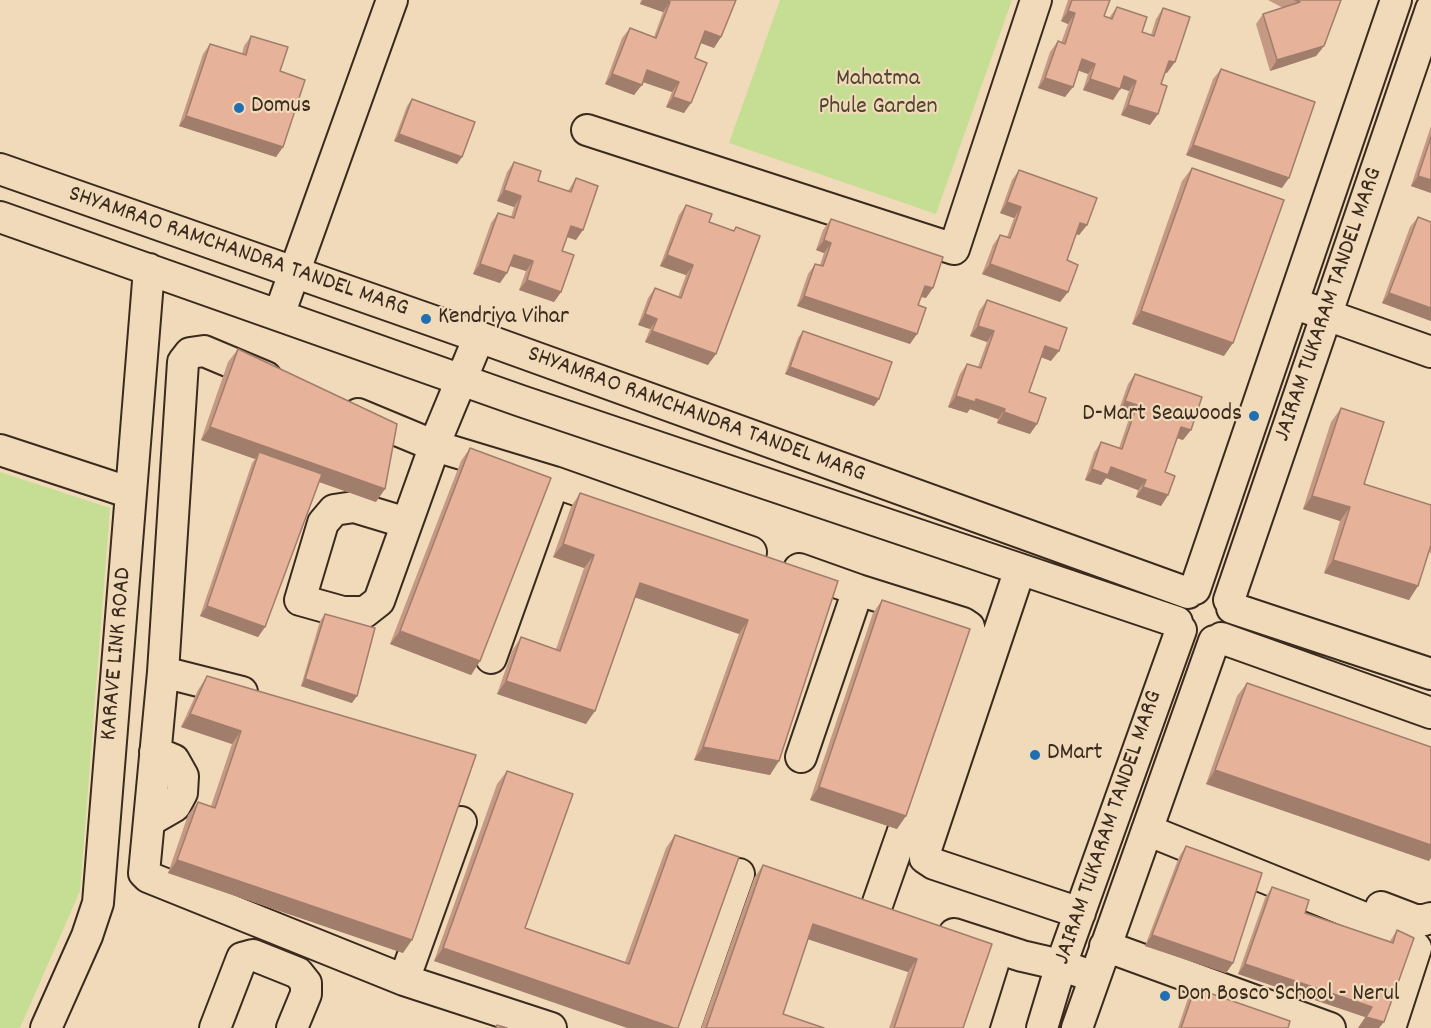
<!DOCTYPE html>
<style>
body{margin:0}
canvas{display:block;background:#f0dab9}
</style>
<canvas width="1431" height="1028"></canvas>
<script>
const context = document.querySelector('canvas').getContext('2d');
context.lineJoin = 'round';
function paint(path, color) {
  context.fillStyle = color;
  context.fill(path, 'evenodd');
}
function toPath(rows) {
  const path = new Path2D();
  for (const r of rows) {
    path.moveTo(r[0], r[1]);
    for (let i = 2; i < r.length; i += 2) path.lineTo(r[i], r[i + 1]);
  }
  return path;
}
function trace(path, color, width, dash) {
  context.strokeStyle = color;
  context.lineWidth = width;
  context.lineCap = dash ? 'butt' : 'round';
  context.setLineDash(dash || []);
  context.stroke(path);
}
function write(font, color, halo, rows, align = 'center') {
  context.font = font + ' Dekko,sans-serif';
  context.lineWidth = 4.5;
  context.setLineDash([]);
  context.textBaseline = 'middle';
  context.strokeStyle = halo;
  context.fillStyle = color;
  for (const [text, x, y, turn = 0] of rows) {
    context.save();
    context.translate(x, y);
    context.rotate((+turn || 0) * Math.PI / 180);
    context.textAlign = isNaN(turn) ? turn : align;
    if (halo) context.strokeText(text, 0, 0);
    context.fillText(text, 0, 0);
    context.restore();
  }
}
const green = toPath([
 [780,0,1012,0,936,214,729,143],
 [0,472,110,508,80,891,20,1028,0,1028]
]);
const minor = toPath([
 [587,130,954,249,1036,0],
 [0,169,479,337,1188,593],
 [0,217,521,401,1177,622],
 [1307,308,1431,352],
 [279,315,392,0],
 [266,377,204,351,190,353,183,362,163,672,144,873,148,877,404,980,551,1028],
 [358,414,435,446,554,482,751,552],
 [0,450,131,493],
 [407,523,354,507,334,510,323,523,300,600,343,612,365,612,379,601,440,431,479,337],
 [799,569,858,590,963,623,969,627,971,637,876,908],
 [1020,569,926,849,925,858,934,864,1080,913],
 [1195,589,1396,0],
 [1229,600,1431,9],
 [1232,608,1431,674],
 [1221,638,1431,713],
 [491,658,554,482],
 [163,672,242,692],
 [801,757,858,590],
 [149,821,175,806,182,793,183,776,174,760,155,752],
 [1147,830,1404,934,1416,948,1390,1028],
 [1381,907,1415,920,1424,920,1431,918],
 [954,934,1022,956,1061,965,1080,972],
 [1105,946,1330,1028],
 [404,980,461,822],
 [46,1028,87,936,98,903,149,269],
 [215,1028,242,958,253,955,298,973,306,983,306,994,292,1028],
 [685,1028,739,874],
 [973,1028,998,948],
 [1042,1028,1061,965,1181,630],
 [1077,1028,1214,641]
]);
const wall = toPath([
 [641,0,736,0,721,37,714,48,701,43,695,58,684,113,666,107,672,92,643,82,634,95,605,84,622,38,630,28,654,37,663,12,640,4],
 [1068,0,1110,0,1104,16,1109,18,1117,7,1142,32,1151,35,1156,19,1163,8,1167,73,1166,72,1161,84,1150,125,1121,115,1129,91,1121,88,1113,100,1083,90,1088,74,1078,70,1065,97,1038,88,1050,52,1058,41,1061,43,1068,24,1061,21],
 [1268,0,1341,0,1324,46,1316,56,1270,71,1256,24,1263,14,1283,8],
 [251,36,280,71,283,147,276,157,179,126,203,54,210,44,242,54,244,46],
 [1221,69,1282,188,1186,155,1213,79],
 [412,99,462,157,457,164,394,141,407,106],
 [1431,126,1431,193,1411,186],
 [514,162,538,181,568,191,576,178,576,240,567,237,562,251,561,292,554,302,519,290,526,271,510,266,500,283,473,274,491,223,498,213,511,217,514,207,497,201,507,172],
 [1192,168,1224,356,1132,324,1182,181],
 [1019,170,1087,225,1079,235,1076,234,1067,260,1068,292,1060,302,982,274,993,245,1000,235,1007,237,1014,218,1000,213,1012,180],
 [686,205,709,222,733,231,736,227,708,365,645,342,650,329,638,325,648,298,655,288,678,297,686,275,660,266,679,215],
 [1418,217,1431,222,1431,321,1382,303,1410,227],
 [831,219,926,298,921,297,918,305,910,344,797,306,808,274,815,264,820,265,824,253,816,250,823,230],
 [987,300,1051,361,1041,357,1029,392,1030,434,997,423,998,419,970,409,967,413,948,407,960,374,967,364,978,367,987,342,970,336,979,311],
 [803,331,879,399,874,406,785,374,798,338],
 [238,349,376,502,319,482,265,627,258,637,200,616,252,463,255,459,201,440,228,362],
 [1135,374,1183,440,1177,438,1165,472,1168,495,1161,506,1136,497,1138,490,1106,478,1101,485,1085,480,1094,453,1101,442,1119,448,1130,416,1118,412,1128,384],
 [1341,408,1364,484,1431,505,1431,553,1429,552,1409,600,1324,573,1340,521,1303,509,1331,422],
 [470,448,480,661,471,675,390,644,461,461],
 [580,493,838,581,770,775,694,760,739,634,635,597,586,724,497,694,512,651,521,637,556,649,584,568,553,557,571,507],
 [882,600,897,829,810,800,873,613],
 [325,614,352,703,301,686,320,621],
 [207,676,403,953,168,873,188,815,198,802,211,806,232,744,181,727,198,690],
 [1247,683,1429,861,1206,784,1237,696],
 [507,771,525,928,625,962,666,848,675,835,678,1028,434,961,497,784],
 [1186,846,1233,963,1226,973,1145,946,1179,857],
 [763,865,992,944,963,1028,889,1028,908,972,808,939,783,1014,824,1028,701,1028,754,878],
 [1272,887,1305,913,1390,941,1397,930,1384,1022,1358,1028,1365,1017,1238,974,1265,898],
 [1195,988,1288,1028,1178,1028,1188,998]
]);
const shadedWall = toPath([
 [643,0,665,0,670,2,663,12,640,4],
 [1068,11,1075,13,1068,24,1061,21],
 [705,31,721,37,714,48,698,42],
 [1324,46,1316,56,1270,71,1277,60],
 [1082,59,1095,64,1088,74,1074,69],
 [1169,61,1175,62,1167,73,1162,71],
 [647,70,679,82,672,92,640,81],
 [612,74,642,85,634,95,605,84],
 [1124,76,1136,81,1129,91,1117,87],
 [1045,78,1073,87,1065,97,1038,88],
 [1090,79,1120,89,1113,100,1083,90],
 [673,97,691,103,684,113,666,107],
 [1128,105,1158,114,1150,125,1121,115],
 [186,116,283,147,276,157,179,126],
 [399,134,462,157,457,164,394,141],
 [1193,145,1289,178,1282,188,1186,155],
 [1418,176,1431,180,1431,193,1411,186],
 [504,190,521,196,514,207,497,201],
 [1007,202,1021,207,1014,218,1000,213],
 [1080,223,1087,225,1079,235,1073,233],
 [571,226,583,230,576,240,564,236],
 [824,240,831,243,824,253,816,250],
 [514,255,533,261,526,271,507,265],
 [667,255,693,265,686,275,660,266],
 [480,264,507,273,500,283,473,274],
 [990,264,1068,292,1060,302,982,274],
 [527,280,561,292,554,302,519,290],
 [925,286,933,288,926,298,918,296],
 [1389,293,1431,308,1431,321,1382,303],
 [804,296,917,334,910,344,797,306],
 [1141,311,1233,343,1224,356,1132,324],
 [645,314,657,319,650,329,638,325],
 [978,326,994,331,987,342,970,336],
 [652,331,716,354,708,365,645,342],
 [1045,346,1059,351,1051,361,1038,356],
 [790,367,879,399,874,406,785,374],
 [956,396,976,399,1005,409,998,419,970,409,967,413,948,407],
 [1125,401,1137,405,1130,416,1118,412],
 [1004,412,1037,424,1030,434,997,423],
 [210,427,385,489,376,502,257,460,259,452,255,459,201,440],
 [1181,427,1191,430,1183,440,1174,437],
 [1111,467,1146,480,1138,490,1106,478,1101,485,1085,480,1092,469],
 [1143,487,1168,495,1161,506,1136,497],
 [1312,496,1350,507,1340,521,1303,509],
 [563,544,594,555,584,568,553,557],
 [1333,560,1418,586,1409,600,1324,573],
 [640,583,748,620,739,634,631,596],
 [207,606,265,627,258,637,200,616],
 [400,631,480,661,471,675,390,644],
 [305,679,357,696,352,703,301,686],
 [506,681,595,711,586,724,497,694],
 [190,714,241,731,232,744,181,727],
 [703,747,779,761,770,775,694,760],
 [1215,770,1431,845,1431,858,1429,861,1206,784],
 [819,787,906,816,897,829,810,800],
 [177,860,412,940,403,953,168,873],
 [813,924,917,959,908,972,804,938],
 [1152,935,1233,963,1226,973,1145,946],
 [443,948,674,1028,627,1028,434,961],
 [1245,964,1372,1007,1365,1017,1238,974],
 [1366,1017,1384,1022,1379,1028,1358,1028]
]);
const building = toPath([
 [665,0,736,0,721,37,705,31,695,58,707,63,691,103,673,97,679,82,647,70,642,85,612,74,630,28,656,38,670,2,665,0],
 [1072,0,1110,0,1104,16,1112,19,1117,7,1147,17,1142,32,1154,36,1163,8,1190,17,1175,62,1169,61,1161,84,1167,86,1158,114,1128,105,1136,81,1124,76,1120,89,1090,79,1095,64,1082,59,1073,87,1045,78,1058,41,1065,44,1075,13,1068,11,1072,0],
 [1295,0,1341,0,1324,46,1277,60,1263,14,1300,2,1295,0],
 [251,36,288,47,280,71,305,80,283,147,186,116,210,44,246,55,251,36],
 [1221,69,1315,102,1289,178,1193,145,1221,69],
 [412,99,475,122,462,157,399,134,412,99],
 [1431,137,1431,180,1418,176,1431,137],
 [514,162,541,171,538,181,571,192,576,178,598,186,583,230,571,226,562,251,574,255,561,292,527,280,533,261,514,255,507,273,480,264,498,213,514,218,521,196,504,190,514,162],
 [1192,168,1284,200,1233,343,1141,311,1192,168],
 [1019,170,1097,198,1087,225,1080,223,1067,260,1078,265,1068,292,990,264,1000,235,1010,238,1021,207,1007,202,1019,170],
 [686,205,712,214,709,222,734,231,736,227,760,236,716,354,652,331,657,319,645,314,655,288,681,298,693,265,667,255,686,205],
 [1418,217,1431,222,1431,308,1389,293,1418,217],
 [831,219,943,257,933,288,925,286,918,305,926,308,917,334,804,296,815,264,823,266,831,243,824,240,831,219],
 [987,300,1067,328,1059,351,1045,346,1029,392,1046,398,1037,424,1004,412,1005,409,976,399,975,402,956,396,967,364,981,368,994,331,978,326,987,300],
 [803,331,892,362,879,399,790,367,803,331],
 [238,349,397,424,385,489,210,427,238,349],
 [1135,374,1202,397,1191,430,1181,427,1165,472,1175,476,1168,495,1143,487,1146,480,1111,467,1108,475,1092,469,1101,442,1122,449,1137,405,1125,401,1135,374],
 [1341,408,1384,422,1364,484,1431,505,1431,545,1418,586,1333,560,1350,507,1312,496,1341,408],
 [470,448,551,478,480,661,400,631,470,448],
 [259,452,322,474,265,627,207,606,259,452],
 [580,493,838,581,779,761,703,747,748,620,640,583,595,711,506,681,521,637,560,651,594,555,563,544,580,493],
 [882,600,970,629,906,816,819,787,882,600],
 [325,614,375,628,357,696,305,679,325,614],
 [207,676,476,755,412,940,177,860,198,802,215,808,241,731,190,714,207,676],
 [1247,683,1431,747,1431,845,1215,770,1247,683],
 [507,771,573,794,525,928,629,964,675,835,739,857,678,1028,674,1028,443,948,507,771],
 [1186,846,1262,873,1233,963,1152,935,1186,846],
 [763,865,992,944,963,1028,894,1028,917,959,813,924,783,1014,824,1028,706,1028,763,865],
 [1272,887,1309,900,1305,913,1393,943,1397,930,1414,938,1384,1022,1366,1017,1372,1007,1245,964,1272,887],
 [1195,988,1290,1021,1288,1028,1181,1028,1195,988],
 [497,1025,507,1028,496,1028,497,1025]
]);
const markers = [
 [239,108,6,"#1f6fb2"],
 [426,319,6,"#1f6fb2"],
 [1254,416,6,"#1f6fb2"],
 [1035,755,6,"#1f6fb2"],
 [1165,996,6,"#1f6fb2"]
];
const parkNames = [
 ["Mahatma",878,81],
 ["Phule Garden",878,109]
];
const poiNames = [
 ["Domus",251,108],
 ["Kendriya Vihar",438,319],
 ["D-Mart Seawoods",1242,416,"right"],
 ["DMart",1047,755],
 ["Don Bosco School - Nerul",1177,996]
];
const streetNames = [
 ["SHYAMRAO RAMCHANDRA TANDEL MARG",238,253,19],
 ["JAIRAM TUKARAM TANDEL MARG",1330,305,-71],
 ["SHYAMRAO RAMCHANDRA TANDEL MARG",696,416,20],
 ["KARAVE LINK ROAD",118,654,-85],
 ["JAIRAM TUKARAM TANDEL MARG",1110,828,-71]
];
paint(green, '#c6de94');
trace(minor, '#3b2a1e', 34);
trace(minor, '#f0dab9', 30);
paint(wall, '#c69984');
paint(shadedWall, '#a17d6b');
paint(building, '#e6b299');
trace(building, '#a17d6b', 1.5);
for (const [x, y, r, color] of markers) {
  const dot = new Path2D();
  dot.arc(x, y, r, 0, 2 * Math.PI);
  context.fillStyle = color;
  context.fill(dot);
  trace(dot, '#f0dab9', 2);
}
write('24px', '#504530', '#f0dab9', parkNames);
write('24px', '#3b2a1e', '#f0dab9', poiNames, 'left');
write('24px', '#3b2a1e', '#f0dab9', streetNames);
</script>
